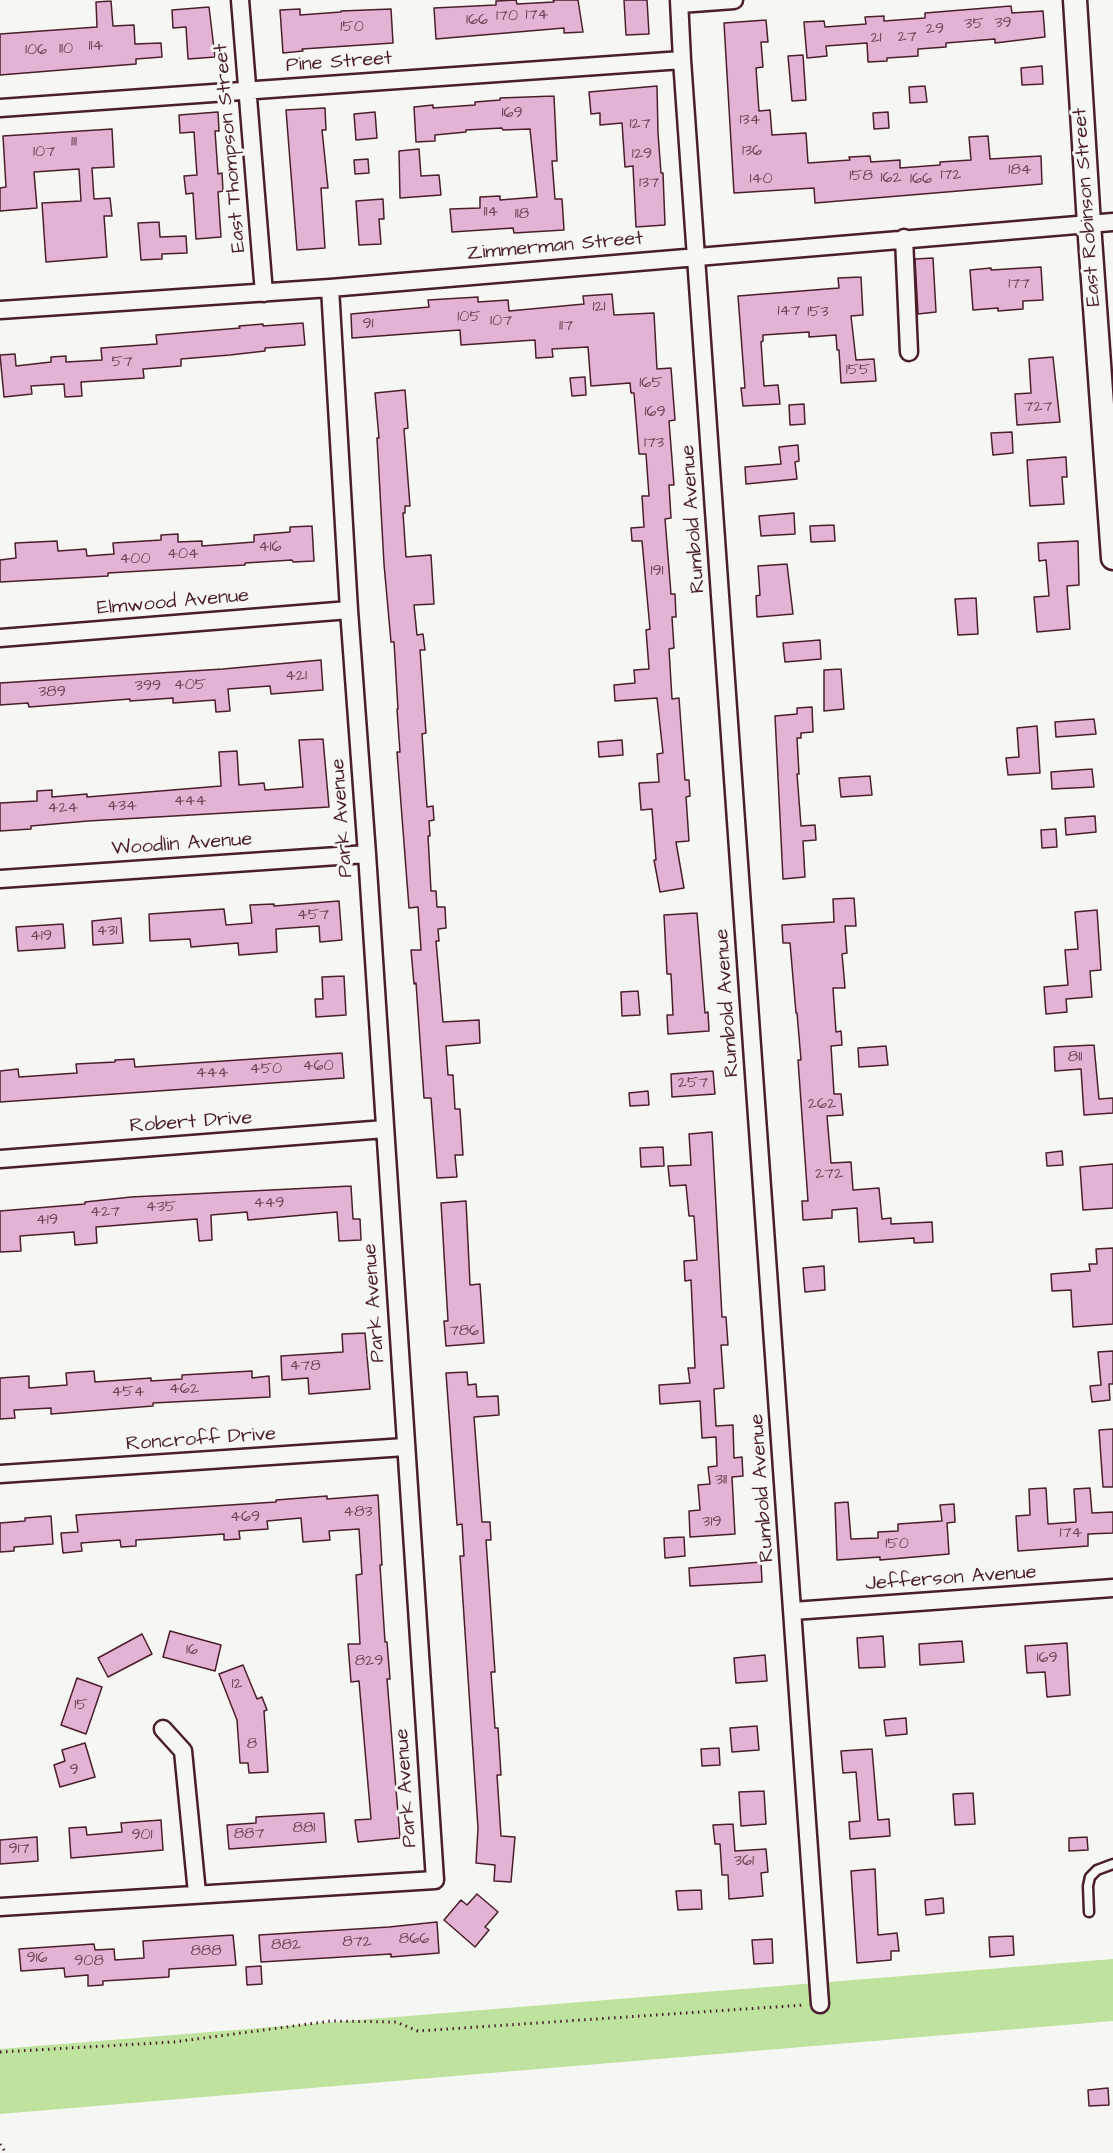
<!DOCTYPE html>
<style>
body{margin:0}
canvas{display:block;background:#f6f6f2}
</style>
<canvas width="1113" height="2153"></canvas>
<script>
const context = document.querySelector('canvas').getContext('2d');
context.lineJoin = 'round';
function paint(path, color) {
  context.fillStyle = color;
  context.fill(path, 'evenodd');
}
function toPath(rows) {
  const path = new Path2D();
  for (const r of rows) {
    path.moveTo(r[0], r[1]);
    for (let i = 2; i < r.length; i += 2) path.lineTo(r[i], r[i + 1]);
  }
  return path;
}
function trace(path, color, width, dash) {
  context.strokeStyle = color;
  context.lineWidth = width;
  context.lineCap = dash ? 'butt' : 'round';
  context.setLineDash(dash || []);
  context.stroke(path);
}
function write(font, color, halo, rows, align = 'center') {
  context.font = font + ' "Architects Daughter",sans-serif';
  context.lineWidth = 6;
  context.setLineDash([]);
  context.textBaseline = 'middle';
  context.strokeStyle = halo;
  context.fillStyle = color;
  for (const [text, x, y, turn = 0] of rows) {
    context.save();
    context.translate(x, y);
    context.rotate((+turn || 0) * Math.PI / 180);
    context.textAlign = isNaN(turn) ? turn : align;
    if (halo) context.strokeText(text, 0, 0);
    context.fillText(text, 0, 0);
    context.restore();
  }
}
const green = toPath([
 [1113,1959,1113,2021,0,2114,0,2049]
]);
const building = toPath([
 [516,0,517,4,554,2,553,0,578,0,583,32,564,33,564,28,436,39,434,8,496,5,496,1,516,0],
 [624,0,647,0,649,34,626,35,624,0],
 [111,1,113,26,134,25,135,44,161,43,162,57,136,59,136,64,0,75,0,34,97,27,96,2,111,1],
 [1011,6,1012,13,1043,11,1045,37,995,43,995,39,946,43,946,47,918,49,918,56,887,58,887,61,868,62,867,43,826,46,827,56,807,58,804,22,824,21,825,27,866,24,865,17,884,16,884,21,925,18,925,13,1011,6],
 [209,7,215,57,188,59,186,27,173,28,172,10,209,7],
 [300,9,300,15,341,12,341,11,391,9,393,43,302,49,303,51,283,53,280,10,300,9],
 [766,20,768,42,761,42,763,67,756,68,759,111,770,110,772,135,806,133,808,163,850,160,849,157,870,156,871,162,900,160,900,168,940,165,940,162,971,160,969,137,988,136,990,159,1041,156,1042,184,815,203,814,188,734,193,724,23,766,20],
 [803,55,806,100,792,101,788,56,803,55],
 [1042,66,1043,84,1022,85,1021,68,1042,66],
 [657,86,658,133,661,173,663,173,665,225,636,227,633,166,625,167,622,123,600,125,600,113,591,114,589,92,657,86],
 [925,86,927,102,910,103,909,87,925,86],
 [554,96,557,161,552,161,555,199,562,199,564,230,514,233,513,228,452,232,450,209,480,208,480,197,500,196,500,200,537,197,530,129,503,130,502,128,466,130,466,132,435,135,435,141,416,142,414,107,433,105,433,108,475,105,475,102,500,100,500,98,554,96],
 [325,108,326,130,322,130,328,188,321,188,325,248,297,250,286,110,325,108],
 [218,112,219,131,215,131,218,174,222,173,223,191,218,192,221,237,196,239,193,193,186,194,184,176,197,175,194,132,180,133,179,115,218,112],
 [375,112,377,138,356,140,354,114,375,112],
 [888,112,889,128,874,129,873,113,888,112],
 [112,129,114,167,92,168,94,199,110,198,112,216,104,216,107,257,46,262,42,203,81,201,79,169,34,172,37,208,0,211,0,188,6,187,3,136,112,129],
 [419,149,421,176,439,175,441,195,400,198,399,151,419,149],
 [368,159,369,173,355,174,354,160,368,159],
 [383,199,384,219,379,219,381,244,359,245,356,201,383,199],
 [159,222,160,237,186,236,187,253,162,254,162,259,141,260,138,223,159,222],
 [933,258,936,312,918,314,915,259,933,258],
 [1041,267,1043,300,1023,301,1023,309,998,311,998,308,973,310,970,270,991,268,991,270,1041,267],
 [861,277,863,315,851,316,856,360,874,359,876,381,841,383,839,350,837,350,836,335,809,337,809,332,763,335,763,341,761,342,764,386,778,385,780,404,743,406,741,388,745,388,738,296,839,288,838,278,861,277],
 [612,294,614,315,654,313,657,369,671,368,675,420,669,421,674,485,669,485,671,518,665,519,671,594,675,594,676,617,672,617,674,648,669,649,672,699,679,698,685,780,689,780,690,796,686,797,689,841,676,842,684,888,660,892,654,860,656,860,652,809,641,810,639,783,659,782,657,754,663,753,657,698,615,701,614,685,635,683,634,670,649,669,646,630,650,629,642,541,632,541,631,528,644,527,642,496,649,496,646,454,639,454,634,393,631,393,630,383,591,386,588,347,552,349,553,357,536,358,535,340,461,345,460,330,352,338,351,314,429,307,428,300,478,297,478,302,508,300,509,311,584,304,583,296,612,294],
 [303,323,305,345,265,348,265,351,230,355,181,359,181,366,143,369,144,378,81,382,82,396,65,397,64,384,31,386,32,394,4,397,0,355,15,354,16,366,51,362,51,357,66,356,66,362,102,360,101,348,157,344,156,335,240,328,239,326,263,324,263,326,303,323],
 [1053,357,1060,422,1017,425,1015,394,1031,393,1029,359,1053,357],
 [585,377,586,395,572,396,570,378,585,377],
 [405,390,408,428,404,429,410,506,405,506,405,513,403,513,406,557,431,555,434,604,414,605,417,635,423,634,425,650,420,650,426,733,422,734,427,807,433,806,434,820,429,821,430,836,428,836,431,891,436,891,437,907,445,907,446,928,438,929,439,941,436,941,443,1022,479,1020,480,1043,446,1046,448,1075,453,1075,455,1109,460,1109,463,1155,455,1155,457,1177,437,1178,431,1098,424,1098,416,983,414,984,411,950,421,950,418,907,409,908,397,752,400,752,397,709,398,709,394,642,391,642,384,564,377,438,379,438,375,393,405,390],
 [804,404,805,424,790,425,789,405,804,404],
 [1012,432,1013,453,993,455,991,433,1012,432],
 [798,445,799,461,795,462,797,479,746,484,745,467,781,464,779,447,798,445],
 [1066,457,1067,477,1062,477,1064,504,1030,506,1027,460,1066,457],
 [794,513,795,534,761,536,759,516,794,513],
 [834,525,835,541,811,542,810,526,834,525],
 [312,526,314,561,293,562,292,560,245,563,245,565,108,573,108,576,0,582,0,560,16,558,15,543,57,541,58,551,86,549,87,556,114,554,113,543,161,540,161,535,178,534,178,542,202,541,202,546,254,542,254,535,290,532,290,527,312,526],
 [1078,541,1079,585,1067,586,1070,629,1037,632,1034,597,1049,596,1046,560,1039,561,1038,543,1078,541],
 [787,564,793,614,757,617,756,596,760,595,758,566,787,564],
 [976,598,978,634,958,635,955,599,976,598],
 [820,640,821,659,785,662,783,643,820,640],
 [321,660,323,690,271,694,270,686,228,689,230,711,216,712,215,700,173,703,173,698,130,701,130,699,29,707,28,703,0,705,0,683,223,669,321,660],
 [841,669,844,709,824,711,824,670,841,669],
 [812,707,813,732,801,733,801,738,797,738,799,774,797,774,801,826,815,825,816,840,803,841,805,877,783,879,775,716,797,714,797,708,812,707],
 [1094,719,1096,734,1056,737,1055,722,1094,719],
 [1037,726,1040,773,1008,775,1006,758,1019,757,1017,728,1037,726],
 [323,739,329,807,88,821,31,826,31,829,0,831,0,803,37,801,37,791,52,790,52,797,87,794,87,797,221,786,219,752,237,751,239,785,264,783,265,790,303,787,299,740,323,739],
 [622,740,623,755,599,757,598,742,622,740],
 [1092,769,1094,787,1052,789,1051,772,1092,769],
 [870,776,872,795,841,797,839,778,870,776],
 [1095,816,1096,832,1066,835,1065,818,1095,816],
 [1056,829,1057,847,1042,848,1041,830,1056,829],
 [854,898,856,926,845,926,847,953,842,954,845,988,833,988,836,1032,841,1031,842,1045,831,1046,834,1094,841,1094,843,1115,827,1116,831,1163,851,1162,853,1190,879,1188,882,1219,891,1218,891,1224,932,1222,933,1242,914,1243,914,1238,859,1242,857,1208,832,1210,832,1218,803,1220,802,1201,808,1201,798,1060,801,1060,797,1013,796,1013,790,943,783,943,782,925,834,922,833,899,854,898],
 [339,901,342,940,320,942,319,926,276,929,277,952,239,955,238,943,191,947,190,939,150,941,149,914,224,909,226,925,252,923,250,905,274,904,274,906,339,901],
 [1097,910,1101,970,1090,971,1092,997,1066,999,1067,1012,1046,1014,1044,987,1068,985,1065,950,1078,949,1075,912,1097,910],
 [697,913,705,1013,708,1012,709,1031,668,1034,667,1015,673,1015,671,974,667,974,664,915,697,913],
 [121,918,123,943,93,945,92,921,121,918],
 [63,924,65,948,18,951,16,927,63,924],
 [344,976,346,1015,316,1017,315,999,323,999,322,977,344,976],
 [638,991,640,1015,622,1016,621,992,638,991],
 [1094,1045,1099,1099,1113,1098,1113,1113,1084,1115,1081,1069,1055,1071,1054,1047,1094,1045],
 [886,1046,888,1065,859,1067,858,1048,886,1046],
 [342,1053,344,1078,0,1102,0,1071,18,1069,19,1077,77,1073,76,1064,115,1062,115,1060,134,1059,135,1067,342,1053],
 [713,1071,715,1094,672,1097,671,1074,713,1071],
 [648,1091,649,1105,630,1106,629,1093,648,1091],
 [712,1132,722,1317,726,1317,728,1345,721,1345,724,1388,714,1389,716,1426,733,1425,734,1458,742,1457,743,1476,732,1477,735,1534,690,1537,689,1511,700,1510,698,1485,710,1484,708,1467,717,1466,716,1437,702,1438,700,1401,660,1404,659,1385,690,1383,688,1368,695,1368,691,1280,685,1281,684,1261,697,1260,694,1216,689,1216,686,1185,670,1186,668,1166,691,1165,689,1134,712,1132],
 [663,1147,664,1166,641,1167,640,1148,663,1147],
 [1062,1151,1063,1165,1047,1166,1046,1153,1062,1151],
 [1113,1164,1113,1208,1083,1210,1080,1167,1113,1164],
 [351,1186,353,1219,360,1219,361,1240,339,1241,337,1212,248,1220,247,1212,211,1215,212,1240,199,1241,197,1219,96,1227,97,1243,75,1245,74,1232,20,1236,21,1251,0,1252,0,1211,85,1204,85,1202,131,1197,351,1186],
 [466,1201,470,1285,480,1284,484,1343,446,1346,444,1321,448,1321,441,1203,466,1201],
 [1113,1248,1113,1324,1073,1327,1071,1290,1052,1291,1051,1274,1090,1271,1089,1264,1097,1264,1096,1249,1113,1248],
 [824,1266,825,1290,805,1292,803,1268,824,1266],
 [365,1333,370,1389,309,1394,308,1378,282,1380,281,1356,343,1352,342,1334,365,1333],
 [1113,1351,1113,1384,1109,1384,1110,1400,1092,1402,1090,1386,1101,1385,1098,1352,1113,1351],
 [94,1371,95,1382,151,1378,151,1381,182,1379,182,1375,252,1371,252,1378,269,1376,270,1397,153,1403,153,1406,51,1414,51,1408,14,1410,15,1418,0,1419,0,1378,29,1376,29,1388,67,1385,66,1373,94,1371],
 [467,1372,468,1385,476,1384,477,1397,498,1396,499,1415,474,1417,482,1522,490,1522,491,1540,486,1540,495,1672,491,1672,495,1728,498,1728,501,1775,497,1775,501,1836,515,1837,511,1882,494,1881,495,1865,476,1863,478,1828,460,1556,464,1556,462,1524,457,1525,446,1373,467,1372],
 [1113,1429,1113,1487,1103,1487,1099,1430,1113,1429],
 [1046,1488,1048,1524,1076,1522,1074,1489,1090,1488,1092,1513,1113,1512,1113,1533,1088,1534,1088,1546,1018,1551,1016,1516,1030,1515,1029,1489,1046,1488],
 [378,1495,382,1565,380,1565,385,1642,387,1642,390,1679,387,1679,400,1838,358,1842,355,1820,371,1819,359,1681,351,1682,348,1644,360,1644,356,1575,362,1574,359,1529,329,1531,330,1540,303,1542,301,1518,267,1521,268,1529,239,1531,240,1539,224,1540,224,1534,167,1538,136,1540,136,1546,121,1547,120,1540,81,1543,82,1551,63,1553,61,1533,78,1532,76,1515,276,1502,276,1500,327,1496,327,1499,378,1495],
 [848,1502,851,1539,878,1538,878,1532,898,1531,898,1524,942,1521,940,1505,954,1504,955,1522,947,1523,949,1554,880,1560,880,1557,837,1560,835,1503,848,1502],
 [51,1516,53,1544,14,1547,14,1551,0,1552,0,1523,25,1521,25,1518,51,1516],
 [684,1537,685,1556,665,1558,664,1538,684,1537],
 [761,1562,762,1582,690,1586,689,1568,761,1562],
 [170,1631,221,1645,215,1671,163,1657,170,1631],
 [142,1634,152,1654,108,1677,98,1658,142,1634],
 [883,1636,885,1667,859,1668,857,1638,883,1636],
 [962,1641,964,1662,920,1665,919,1644,962,1641],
 [1067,1643,1070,1695,1047,1697,1045,1672,1027,1673,1025,1646,1067,1643],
 [765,1655,767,1681,736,1683,734,1658,765,1655],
 [243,1665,257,1699,262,1697,267,1710,264,1711,268,1772,249,1773,248,1763,240,1763,237,1720,219,1674,243,1665],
 [77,1678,102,1687,86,1734,61,1725,77,1678],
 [906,1718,907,1734,886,1736,884,1720,906,1718],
 [757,1726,759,1750,732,1752,730,1728,757,1726],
 [85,1743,95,1777,60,1787,54,1765,65,1761,62,1750,85,1743],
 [719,1748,720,1765,702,1766,701,1749,719,1748],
 [872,1749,878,1820,889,1819,890,1836,850,1839,849,1822,860,1821,856,1772,843,1773,841,1751,872,1749],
 [764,1791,766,1824,741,1826,739,1792,764,1791],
 [973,1793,975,1824,955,1825,953,1794,973,1793],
 [324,1813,326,1842,229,1849,227,1825,256,1823,256,1817,324,1813],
 [161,1820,163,1850,71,1858,69,1828,86,1827,87,1835,122,1832,121,1823,161,1820],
 [733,1824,735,1851,766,1849,768,1872,761,1873,763,1896,729,1899,728,1875,722,1875,720,1844,715,1844,713,1825,733,1824],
 [37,1837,38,1861,0,1864,0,1840,37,1837],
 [1087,1837,1088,1850,1069,1851,1069,1838,1087,1837],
 [875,1869,878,1935,897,1933,899,1951,891,1951,891,1960,857,1963,851,1871,875,1869],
 [701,1890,702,1909,678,1910,676,1891,701,1890],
 [477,1894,498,1912,485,1927,489,1930,475,1947,444,1920,461,1900,467,1905,477,1894],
 [943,1898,944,1913,926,1915,925,1900,943,1898],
 [437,1922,439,1953,391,1957,391,1954,261,1962,259,1935,389,1927,437,1922],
 [233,1935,236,1965,169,1969,169,1977,103,1981,103,1985,88,1986,88,1975,65,1977,64,1968,21,1971,19,1949,94,1944,95,1950,114,1949,115,1960,144,1958,143,1941,233,1935],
 [1013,1936,1014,1955,990,1957,989,1937,1013,1936],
 [772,1939,773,1963,754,1964,752,1940,772,1939],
 [261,1966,262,1984,247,1985,246,1967,261,1966],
 [1108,2088,1109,2105,1089,2106,1088,2090,1108,2088]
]);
const path = toPath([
 [0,2052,174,2042,331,2021,396,2022,418,2031,804,2005],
 [0,2144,6,2153]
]);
const lane = toPath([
 [1089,1912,1088,1886,1090,1877,1097,1870,1113,1864]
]);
const street = toPath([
 [240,0,264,293],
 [679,0,682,60,820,2004],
 [680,4,734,0],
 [0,108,682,60],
 [904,238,909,352],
 [0,310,330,288,1113,222],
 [0,638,349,610],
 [0,879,367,854],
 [0,1159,385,1129],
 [0,1474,405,1447],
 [793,1611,1113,1588],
 [163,1729,183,1751,197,1893],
 [0,1907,435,1880,367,854,349,610,330,288]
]);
const secondary = toPath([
 [1075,0,1089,224,1113,558]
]);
const numberNames = [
 ["174",537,16],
 ["170",507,17],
 ["166",477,21],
 ["39",1003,24],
 ["35",974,25],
 ["150",352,28],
 ["29",935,30],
 ["27",907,38],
 ["21",876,39],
 ["114",96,47],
 ["110",66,50],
 ["106",36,51],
 ["169",512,114],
 ["134",750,121],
 ["127",640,125],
 ["111",74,143],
 ["136",752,152],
 ["107",44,153],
 ["129",642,155],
 ["184",1020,171],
 ["172",951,176],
 ["158",861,177],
 ["162",891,179],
 ["140",761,180],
 ["166",921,180],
 ["137",649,184],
 ["114",491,213],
 ["118",522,215],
 ["177",1019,285],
 ["121",599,308],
 ["147",789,312],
 ["153",818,313],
 ["105",469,318],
 ["107",501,322],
 ["91",368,325],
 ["117",566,327],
 ["57",122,363],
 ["155",858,371],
 ["165",651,384],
 ["727",1038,408],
 ["169",655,413],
 ["173",654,444],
 ["416",270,548],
 ["404",183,555],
 ["400",135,560],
 ["191",657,572],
 ["421",296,677],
 ["405",190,686],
 ["399",148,687],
 ["389",52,693],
 ["444",190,802],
 ["434",122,807],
 ["424",63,809],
 ["457",313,916],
 ["431",107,932],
 ["419",41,937],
 ["811",1075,1058],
 ["460",318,1067],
 ["450",266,1070],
 ["444",212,1074],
 ["257",693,1084],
 ["262",822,1105],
 ["272",829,1175],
 ["449",269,1204],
 ["435",161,1208],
 ["427",105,1213],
 ["419",47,1221],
 ["786",464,1332],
 ["478",305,1367],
 ["462",184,1390],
 ["454",128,1393],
 ["311",721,1481],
 ["483",358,1513],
 ["469",245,1518],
 ["319",712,1523],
 ["174",1071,1534],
 ["150",897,1545],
 ["16",192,1651],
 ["169",1047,1659],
 ["829",369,1662],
 ["12",237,1685],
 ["15",81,1706],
 ["8",252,1745],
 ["9",74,1771],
 ["881",304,1829],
 ["887",249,1835],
 ["901",142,1836],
 ["917",19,1850],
 ["361",744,1862],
 ["866",414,1940],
 ["872",357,1943],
 ["882",286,1946],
 ["888",206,1952],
 ["916",37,1959],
 ["908",89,1962]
];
const streetNames = [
 ["Pine Street",339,63,-4],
 ["East Thompson Street",231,148,-95],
 ["East Robinson Street",1088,207,-94],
 ["Zimmerman Street",555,247,-5],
 ["Rumbold Avenue",694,519,-94],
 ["Elmwood Avenue",173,603,-5],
 ["Park Avenue",343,818,-94],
 ["Woodlin Avenue",182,845,-4],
 ["Rumbold Avenue",728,1003,-94],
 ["Robert Drive",191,1123,-4],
 ["Park Avenue",375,1303,-94],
 ["Roncroff Drive",201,1440,-4],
 ["Rumbold Avenue",763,1488,-94],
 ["Jefferson Avenue",951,1579,-4],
 ["Park Avenue",407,1788,-94]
];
paint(green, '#bfe39e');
paint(building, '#e4b3d3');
trace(building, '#4a1f2b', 1.5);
trace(lane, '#4a1f2b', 13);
trace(street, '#4a1f2b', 21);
trace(secondary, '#4a1f2b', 27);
trace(path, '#4a1f2b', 3, [1.5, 4.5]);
trace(lane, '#f6f6f2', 8);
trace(street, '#f6f6f2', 16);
trace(secondary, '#f6f6f2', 22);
write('16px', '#704455', null, numberNames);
write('20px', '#4a1f2b', '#f6f6f2', streetNames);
</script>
